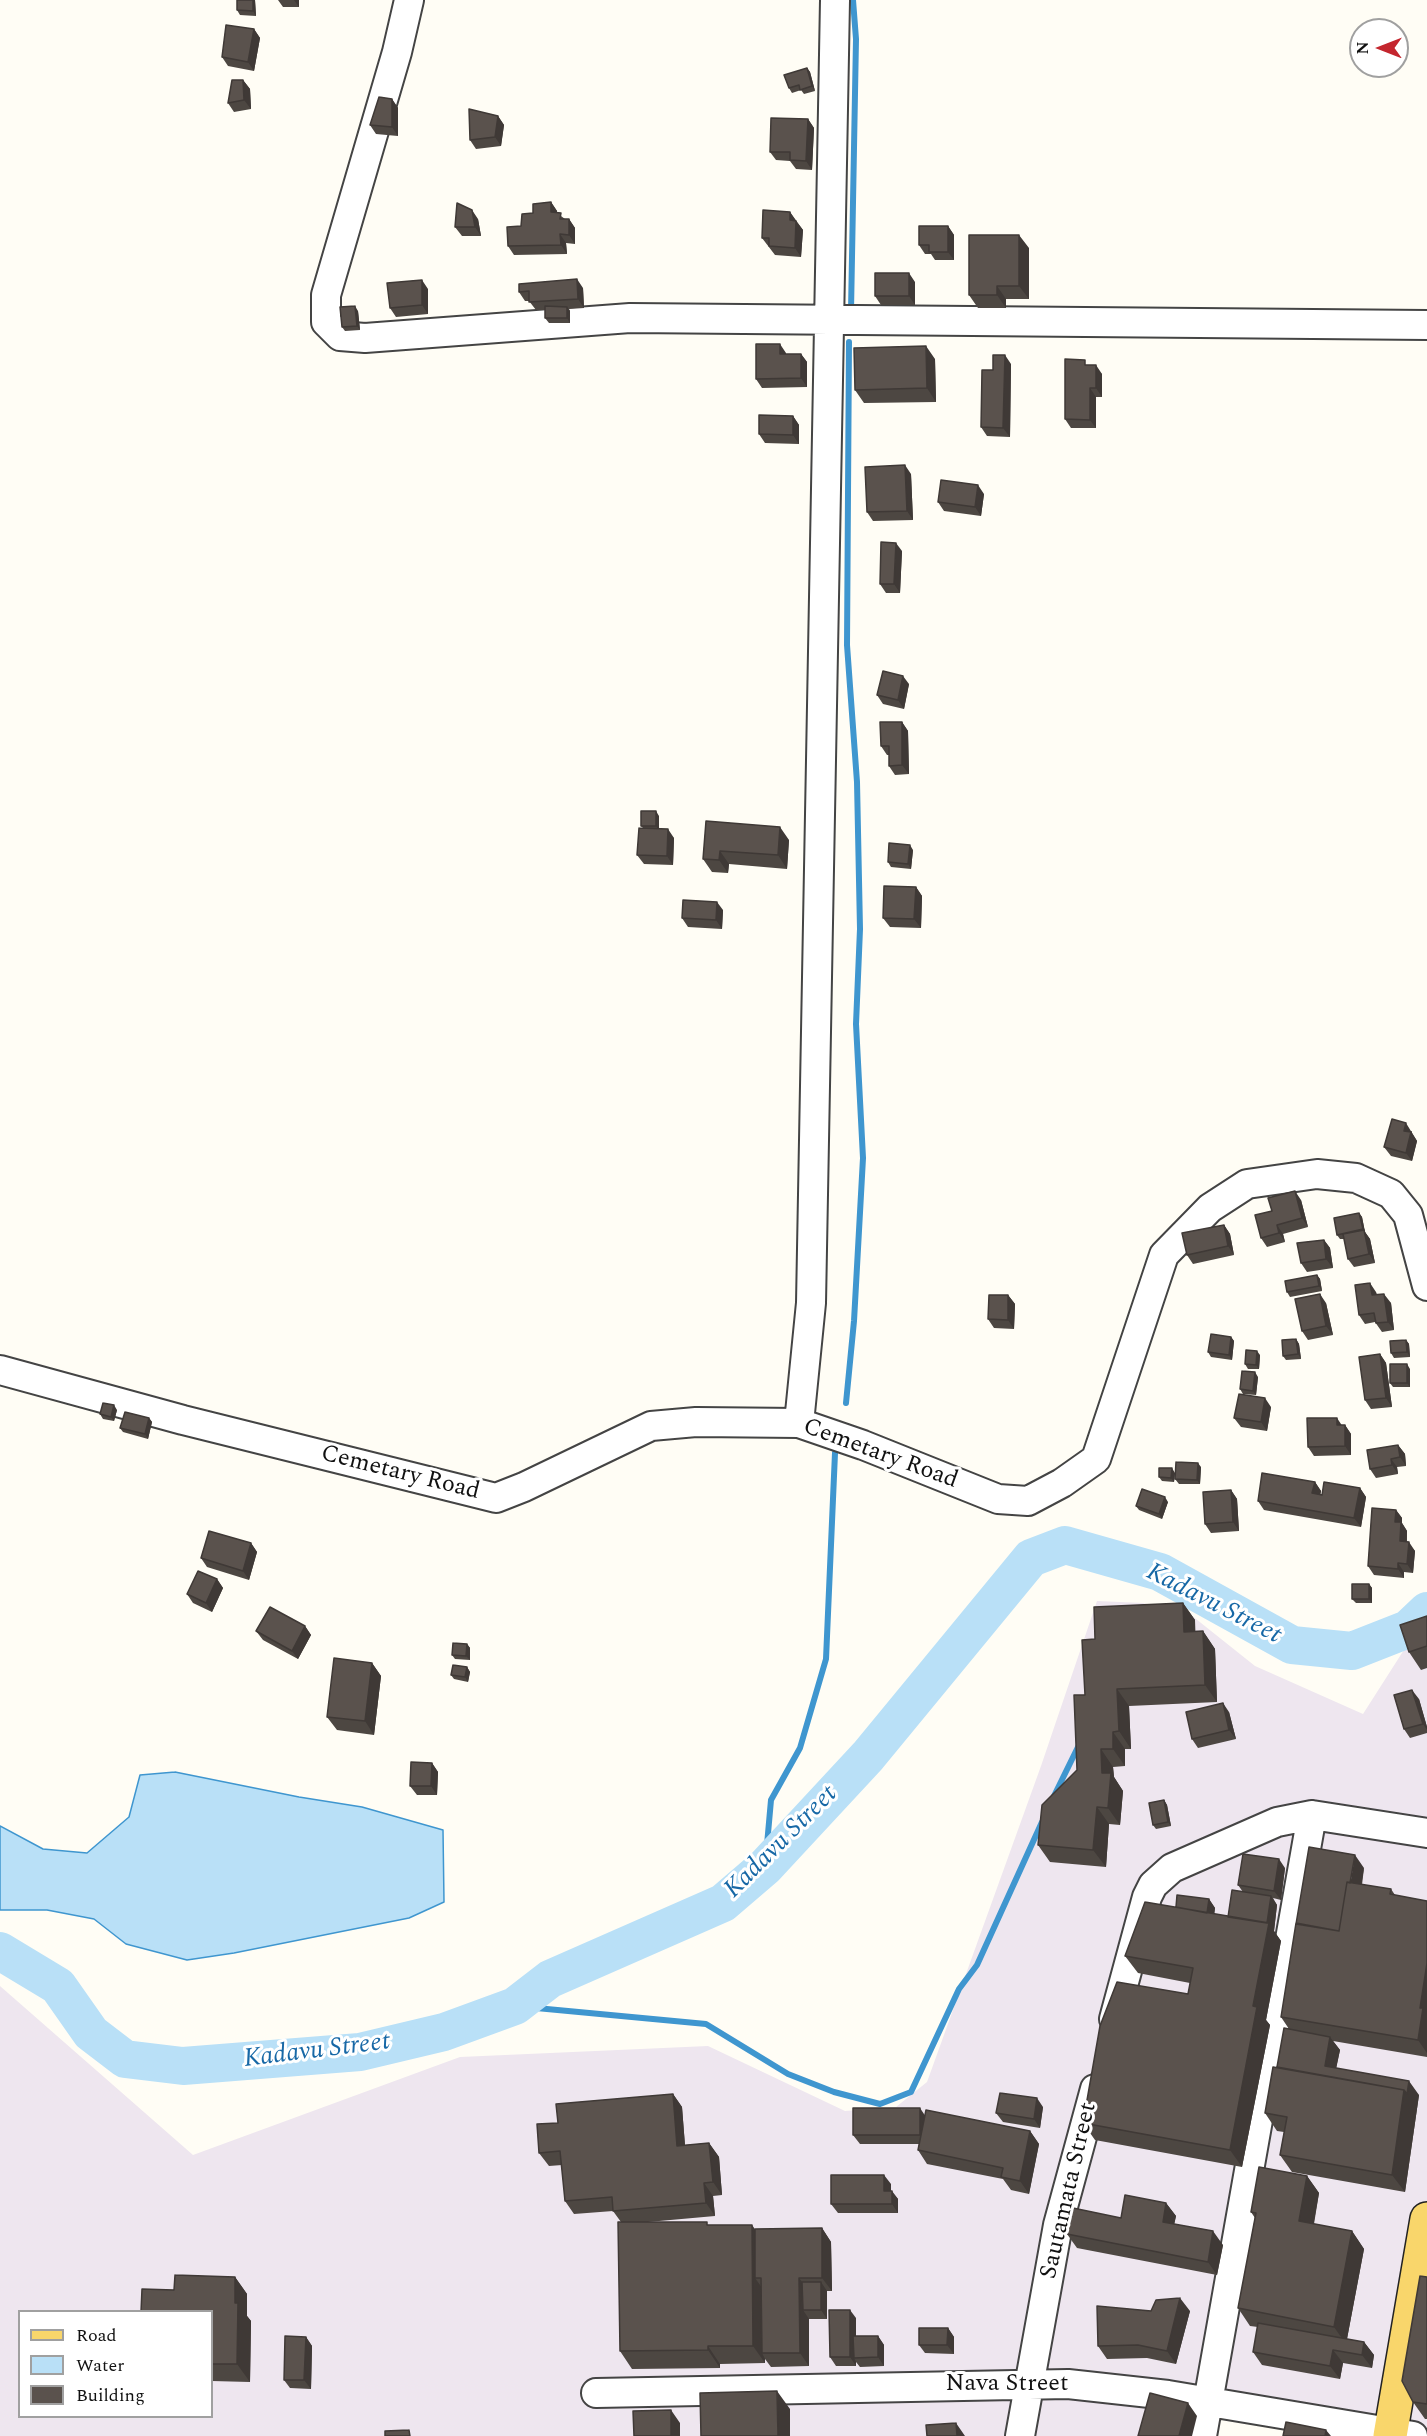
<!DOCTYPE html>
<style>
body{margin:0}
#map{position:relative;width:1427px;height:2436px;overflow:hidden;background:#fffdf5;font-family:Spectral,serif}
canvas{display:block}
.legend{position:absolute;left:18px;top:2310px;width:195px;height:108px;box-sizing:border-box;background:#fff;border:2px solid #a0a0a0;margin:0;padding:8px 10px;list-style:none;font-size:18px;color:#111}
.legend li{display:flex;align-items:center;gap:12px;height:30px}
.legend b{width:30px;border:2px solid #a0a0a0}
.north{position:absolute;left:1349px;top:18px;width:60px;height:60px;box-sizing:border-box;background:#fff;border:2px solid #a0a0a0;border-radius:50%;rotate:270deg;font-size:16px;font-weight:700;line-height:24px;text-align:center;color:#111}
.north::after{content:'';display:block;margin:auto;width:21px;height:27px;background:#c4262e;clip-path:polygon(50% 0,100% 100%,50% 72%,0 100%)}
</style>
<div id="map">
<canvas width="1427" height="2436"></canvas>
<ul class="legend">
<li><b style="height:8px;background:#f9d66b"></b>Road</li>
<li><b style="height:16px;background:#b9e0f7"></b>Water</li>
<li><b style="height:16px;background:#5a524d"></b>Building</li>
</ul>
<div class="north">N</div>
</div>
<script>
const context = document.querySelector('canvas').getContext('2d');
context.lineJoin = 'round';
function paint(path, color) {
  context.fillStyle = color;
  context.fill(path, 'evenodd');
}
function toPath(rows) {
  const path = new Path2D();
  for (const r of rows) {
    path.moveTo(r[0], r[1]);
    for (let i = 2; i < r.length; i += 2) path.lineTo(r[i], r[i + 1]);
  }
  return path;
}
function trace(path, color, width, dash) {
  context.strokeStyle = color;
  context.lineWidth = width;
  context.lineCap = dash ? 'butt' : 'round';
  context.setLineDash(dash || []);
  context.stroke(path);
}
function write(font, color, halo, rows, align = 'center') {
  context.font = font + ' Spectral,serif';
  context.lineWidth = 6;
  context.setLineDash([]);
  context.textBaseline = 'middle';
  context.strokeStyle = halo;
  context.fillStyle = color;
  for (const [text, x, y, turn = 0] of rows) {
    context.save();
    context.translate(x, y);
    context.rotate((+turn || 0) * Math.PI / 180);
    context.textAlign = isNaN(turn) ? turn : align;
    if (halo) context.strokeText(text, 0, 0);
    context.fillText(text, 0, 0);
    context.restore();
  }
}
const industrial = toPath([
 [1097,1601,1143,1603,1191,1615,1255,1666,1363,1714,1409,1642,1427,1628,1427,2436,1413,2436,1208,2402,1202,2436,0,2436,0,1986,193,2155,460,2057,708,2046,845,2111,896,2107,927,2082,1041,1766],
 [20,2312,212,2312,212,2416,20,2416]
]);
const water = toPath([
 [175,1772,299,1797,362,1807,443,1830,444,1902,409,1918,234,1953,187,1960,126,1944,94,1919,47,1910,0,1910,0,1826,43,1849,87,1853,129,1817,140,1775,175,1772]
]);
const stream = toPath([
 [851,311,856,39,853,0],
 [846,1403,854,1321,863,1158,856,1024,860,929,857,782,847,645,849,342],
 [1054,1796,1079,1745],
 [765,1867,771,1800,800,1748,826,1659,835,1453],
 [515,2006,706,2024,788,2074,834,2092,880,2104,911,2092,959,1989,977,1965,1042,1822]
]);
const river = toPath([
 [0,1951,58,1986,91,2033,125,2059,183,2066,360,2052,444,2032,515,2006,550,1979,723,1903,765,1867,868,1756,1031,1558,1065,1545,1160,1572,1292,1645,1352,1651,1408,1629,1427,1611]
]);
const minor = toPath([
 [409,0,397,52,326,295,326,322,340,336,365,338,630,318,1427,325],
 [0,1370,183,1420,496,1498,524,1487,651,1426,696,1422,799,1423,863,1445,998,1499,1028,1501,1062,1483,1096,1459,1164,1255,1210,1208,1247,1184,1317,1174,1356,1178,1391,1194,1408,1215,1427,1286],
 [799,1423,811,1303,835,0],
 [1114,2019,1147,1897,1153,1885,1172,1868,1277,1822,1312,1815,1427,1833],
 [596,2393,1068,2384,1168,2395,1413,2436],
 [1020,2436,1058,2225,1095,2089],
 [1202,2436,1312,1815]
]);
const major = toPath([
 [1390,2436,1427,2219]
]);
const wall = toPath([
 [255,0,256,16,240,15,237,10],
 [278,0,299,0,299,7,283,7],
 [254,29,260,38,254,71,228,66,222,57],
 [807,68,810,72,815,91,804,94,801,90,792,93,789,88],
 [243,80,250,89,251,109,234,112,228,103],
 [392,99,398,108,398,136,376,134,370,125],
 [498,116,504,125,501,146,476,149,470,140],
 [808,119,814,128,812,170,796,169,790,161,776,160,770,152],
 [551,202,557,211,557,213,565,219,569,219,575,228,575,244,566,243,567,254,514,255,508,246,521,226,533,213],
 [790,212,803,230,801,257,775,255,762,238],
 [478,219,481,236,462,236,455,227],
 [948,226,954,235,954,260,935,260,931,254,925,254,919,245],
 [1029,248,1029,299,1006,299,1006,308,978,308,969,295],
 [915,282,915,305,881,305,875,296],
 [583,288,584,308,569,309,570,311,570,323,549,323,545,318,545,310,536,310,529,301,525,301,519,292],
 [428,289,428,314,396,317,390,308],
 [358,311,360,330,345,331,342,327],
 [786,353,786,354,801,354,807,362,807,387,762,388,756,379],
 [935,359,936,402,864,403,855,390],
 [1011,364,1010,437,987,436,981,427,993,370],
 [1089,365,1102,374,1102,397,1096,397,1096,428,1071,428,1065,419],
 [793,416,799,425,799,444,765,443,759,434],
 [911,474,913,520,873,521,867,512],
 [984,494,981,516,944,511,938,502],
 [902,551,900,593,886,593,880,584],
 [909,684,904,709,883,704,877,695],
 [902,722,908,731,909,774,895,775,889,766,889,755,887,755,881,746],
 [659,816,659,829,674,838,673,865,644,864,637,855,643,828,641,826],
 [706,821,789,840,787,869,729,864,728,873,712,872,703,859],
 [913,850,911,869,891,867,888,862],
 [916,887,922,896,921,928,890,927,883,918],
 [723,910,722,929,688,927,682,918],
 [1412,1131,1412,1133,1417,1141,1412,1161,1391,1156,1384,1147],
 [1301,1200,1308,1227,1283,1234,1285,1242,1267,1247,1261,1238,1272,1211],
 [1359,1213,1362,1217,1365,1232,1370,1239,1375,1263,1354,1267,1348,1259,1344,1239,1340,1239,1337,1235],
 [1224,1225,1230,1234,1234,1255,1193,1264,1187,1255],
 [1324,1240,1330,1248,1333,1268,1307,1272,1301,1263],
 [1317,1275,1320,1279,1322,1291,1290,1297,1287,1292],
 [1376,1292,1377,1295,1391,1303,1394,1330,1382,1332,1375,1322,1365,1324,1359,1315],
 [1008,1295,1015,1304,1014,1329,994,1328,988,1319],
 [1326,1303,1333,1335,1308,1340,1302,1331],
 [1231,1337,1234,1341,1232,1360,1211,1357,1208,1352],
 [1296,1339,1299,1344,1301,1359,1286,1360,1283,1356],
 [1406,1340,1409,1344,1410,1357,1394,1358,1391,1353],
 [1380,1354,1386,1363,1392,1407,1371,1409,1365,1400],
 [1260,1355,1259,1369,1248,1369,1245,1364],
 [1410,1369,1410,1387,1393,1387,1390,1383],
 [1258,1377,1256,1395,1243,1394,1240,1389],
 [1271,1407,1267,1431,1241,1427,1234,1418],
 [117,1410,114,1421,103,1419,100,1414],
 [149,1418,152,1422,148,1439,123,1432,120,1428],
 [1342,1425,1345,1425,1351,1434,1351,1455,1314,1456,1308,1447],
 [1398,1445,1405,1454,1406,1466,1397,1467,1398,1474,1376,1478,1370,1469],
 [1201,1467,1200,1484,1179,1484,1175,1479],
 [1175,1473,1174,1482,1162,1481,1159,1477],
 [1315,1482,1321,1491,1320,1495,1360,1488,1366,1497,1361,1527,1264,1510,1258,1501],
 [1231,1490,1237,1499,1239,1531,1211,1533,1205,1524],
 [1168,1502,1162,1519,1139,1510,1136,1506],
 [1396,1510,1402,1518,1402,1523,1407,1531,1407,1542,1415,1551,1413,1573,1404,1572,1404,1578,1374,1575,1368,1566],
 [251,1543,257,1552,249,1580,207,1567,201,1558],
 [217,1579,223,1588,212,1612,193,1603,187,1594],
 [1369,1584,1372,1588,1372,1603,1356,1603,1352,1599],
 [1183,1603,1195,1620,1195,1632,1203,1631,1215,1649,1217,1702,1129,1706,1131,1749,1125,1749,1125,1766,1113,1767,1114,1777,1123,1791,1120,1825,1109,1824,1106,1867,1050,1862,1038,1845,1077,1770,1085,1695],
 [1427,1616,1427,1668,1421,1670,1409,1652],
 [305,1626,311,1635,298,1659,263,1640,256,1631],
 [467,1644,470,1648,470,1660,455,1659,452,1655],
 [372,1663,381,1676,374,1735,337,1730,327,1717],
 [467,1667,470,1672,468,1682,454,1679,451,1675],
 [1419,1699,1427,1727,1427,1733,1410,1738,1404,1729],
 [1229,1712,1236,1739,1198,1748,1192,1739],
 [432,1763,438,1772,437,1795,417,1795,410,1786],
 [1164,1800,1167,1805,1171,1826,1156,1829,1153,1825],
 [1285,1868,1281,1900,1273,1898,1277,1905,1274,1931,1281,1941,1266,2020,1270,2025,1242,2167,1095,2140,1083,2123,1188,1994,1190,1983,1138,1973,1125,1956,1176,1907,1209,1899,1215,1908,1214,1914,1228,1917,1243,1892,1238,1885],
 [1364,1868,1362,1885,1391,1889,1395,1895,1427,1901,1427,2057,1333,2041,1340,2050,1336,2068,1419,2095,1405,2192,1292,2172,1280,2155,1284,2132,1277,2131,1265,2113,1277,2067,1289,2029,1281,2017],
 [673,2094,682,2107,685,2145,709,2143,719,2157,722,2195,713,2196,715,2216,648,2222,710,2225,755,2229,822,2228,831,2242,832,2291,827,2291,827,2319,809,2319,809,2366,771,2367,765,2359,765,2363,720,2364,720,2368,632,2369,620,2351,621,2222,613,2211,574,2214,565,2201,562,2165,549,2166,539,2153,558,2123],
 [1043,2107,1040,2128,1003,2122,996,2113],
 [925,2115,1030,2131,1039,2144,1029,2194,1011,2190,1003,2179,927,2164,918,2150,919,2144,860,2144,853,2135],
 [1307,2176,1319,2193,1314,2224,1352,2231,1364,2249,1347,2339,1364,2342,1374,2355,1372,2368,1343,2363,1340,2379,1262,2365,1253,2352,1258,2327,1250,2326,1238,2308,1255,2218,1251,2212],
 [891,2184,891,2191,898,2199,898,2213,838,2213,831,2204],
 [1166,2203,1176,2216,1174,2224,1223,2245,1217,2275,1077,2248,1067,2234],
 [235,2277,247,2294,247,2316,251,2321,250,2382,212,2381,212,2312],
 [1427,2277,1427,2419,1425,2419,1413,2402],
 [1151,2311,1190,2311,1176,2364,1147,2358,1107,2359,1098,2346],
 [856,2318,856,2336,878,2336,884,2345,884,2366,860,2367,856,2362,856,2366,836,2366,830,2357],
 [948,2328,954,2337,954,2354,925,2353,919,2345],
 [306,2337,312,2346,311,2389,290,2388,284,2380]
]);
const shadedWall = toPath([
 [253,0,255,0,256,16,253,11],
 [294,0,299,0,299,7],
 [254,29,260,38,254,71,248,62],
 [807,68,810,72,815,91,812,86],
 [243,80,250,89,251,109,244,100],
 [392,99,398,108,398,136,392,127],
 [498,116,504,125,501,146,495,137],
 [808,119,814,128,812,170,806,161],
 [551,202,557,211,557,221,551,212],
 [472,210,478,219,481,236,475,227],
 [790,212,796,221,790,220],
 [569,219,575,228,575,244,569,235],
 [796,221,803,230,801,257,795,248],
 [948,226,954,235,954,260,948,252],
 [560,234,566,243,567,254,561,245],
 [1019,235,1029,248,1029,299,1019,286],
 [909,273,915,282,915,305,909,296],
 [577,279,583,288,584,308,578,299],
 [422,280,428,289,428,314,422,305],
 [997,286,1006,299,1006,308,997,295],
 [355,306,358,311,360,330,357,326],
 [567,307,570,311,570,323,567,318],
 [780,344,786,353,786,362,780,354],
 [926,346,935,359,936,402,927,388],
 [801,354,807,362,807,387,801,378],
 [1005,355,1011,364,1010,437,1003,428],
 [1096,365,1102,374,1102,397,1096,388],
 [1090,388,1096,397,1096,428,1090,420],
 [793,416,799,425,799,444,793,435],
 [905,465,911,474,913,520,907,511],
 [978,485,984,494,981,516,975,507],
 [896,543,902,551,900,593,894,584],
 [903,676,909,684,904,709,898,700],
 [902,722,908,731,909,774,902,765],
 [656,811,659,816,659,831,656,826],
 [780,827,789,840,787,869,778,855],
 [668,829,674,838,673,865,667,856],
 [910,845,913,850,911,869,908,864],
 [720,851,729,864,728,873,719,860],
 [916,887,922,896,921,928,914,919],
 [717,902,723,910,722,929,716,920],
 [1406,1123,1417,1141,1412,1161,1406,1153,1404,1131],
 [1295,1191,1301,1200,1308,1227,1302,1218],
 [1359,1213,1362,1217,1365,1232,1370,1239,1375,1263,1369,1254],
 [1224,1225,1230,1234,1234,1255,1228,1246],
 [1277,1225,1283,1234,1285,1242,1279,1233],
 [1324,1240,1330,1248,1333,1268,1326,1259],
 [1317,1275,1320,1279,1322,1291,1319,1286],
 [1370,1283,1376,1292,1378,1304,1372,1295],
 [1320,1294,1326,1303,1333,1335,1326,1326],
 [1384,1294,1391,1303,1394,1330,1388,1322],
 [1008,1295,1015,1304,1014,1329,1008,1320],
 [1231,1337,1234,1341,1232,1360,1229,1355],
 [1296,1339,1299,1344,1301,1359,1298,1354],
 [1406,1340,1409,1344,1410,1357,1407,1352],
 [1257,1351,1260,1355,1259,1369,1256,1365],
 [1380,1354,1386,1363,1392,1407,1386,1398],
 [1407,1364,1410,1369,1410,1387,1407,1383],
 [1255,1372,1258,1377,1256,1395,1253,1391],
 [1265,1398,1271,1407,1267,1431,1261,1422],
 [114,1405,117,1410,114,1421,111,1417],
 [149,1418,152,1422,148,1439,145,1434],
 [1337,1418,1343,1427,1337,1425],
 [1345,1425,1351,1434,1351,1455,1345,1446],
 [1398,1445,1405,1454,1406,1466,1400,1457],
 [1391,1459,1397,1467,1398,1474,1392,1465],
 [1198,1463,1201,1467,1200,1484,1197,1480],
 [1172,1468,1175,1473,1174,1482,1171,1478],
 [1315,1482,1321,1491,1319,1502,1312,1493],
 [1360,1488,1366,1497,1361,1527,1354,1518],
 [1231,1490,1237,1499,1239,1531,1233,1522],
 [1165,1497,1168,1502,1162,1519,1159,1514],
 [1396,1510,1402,1518,1402,1523,1407,1531,1406,1550,1400,1541,1395,1522],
 [1409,1542,1415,1551,1413,1573,1407,1564],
 [251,1543,257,1552,249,1580,243,1571],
 [1398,1563,1404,1572,1404,1578,1398,1569],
 [217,1579,223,1588,212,1612,206,1603],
 [1369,1584,1372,1588,1372,1603,1369,1599],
 [1183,1603,1195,1620,1196,1650,1184,1632],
 [305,1626,311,1635,298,1659,292,1651],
 [1203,1631,1215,1649,1217,1702,1205,1685],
 [467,1644,470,1648,470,1660,466,1656],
 [372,1663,381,1676,374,1735,365,1721],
 [467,1667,470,1672,468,1682,465,1677],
 [1117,1689,1129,1706,1131,1749,1119,1731],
 [1412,1690,1419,1699,1427,1727,1427,1730,1423,1724],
 [1223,1703,1229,1712,1236,1739,1229,1730],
 [1113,1732,1125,1749,1125,1766,1113,1749],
 [1101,1749,1113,1767,1114,1777,1123,1791,1120,1825,1108,1808,1102,1773],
 [432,1763,438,1772,437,1795,431,1786],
 [1164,1800,1167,1805,1171,1826,1168,1822],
 [1097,1807,1109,1824,1106,1867,1093,1850],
 [1355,1855,1364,1868,1351,1948,1342,1935],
 [1279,1859,1285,1868,1281,1900,1274,1891],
 [1271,1896,1277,1905,1274,1931,1281,1941,1266,2020,1270,2025,1242,2167,1230,2150],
 [1209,1899,1215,1908,1213,1926,1206,1918],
 [1427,1963,1427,2053,1418,2040,1420,2008],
 [1330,2037,1340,2050,1334,2079,1325,2066],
 [1409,2081,1419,2095,1405,2192,1392,2175,1404,2090],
 [673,2094,682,2107,686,2159,677,2146],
 [1037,2098,1043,2107,1040,2128,1034,2119],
 [920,2108,926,2117,926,2144,920,2135],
 [1030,2131,1039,2144,1029,2194,1020,2181],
 [709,2143,719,2157,722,2195,713,2182],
 [884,2175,891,2184,891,2199,884,2191],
 [1307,2176,1319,2193,1311,2238,1299,2221],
 [704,2183,713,2196,715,2216,706,2203],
 [892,2191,898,2199,898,2213,892,2204],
 [1166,2203,1176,2216,1172,2235,1163,2222],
 [752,2225,764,2242,761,2278,755,2278,765,2292,762,2353,765,2359,765,2363,753,2346],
 [822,2228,831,2242,832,2291,822,2278],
 [1213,2231,1223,2245,1217,2275,1208,2262],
 [1352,2231,1364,2249,1346,2344,1334,2327],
 [235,2277,247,2294,247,2316,251,2321,250,2382,237,2364,235,2303],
 [799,2278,809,2291,803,2310,809,2319,809,2366,800,2353],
 [821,2282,827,2291,827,2319,821,2310],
 [1180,2298,1190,2311,1176,2364,1167,2351],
 [850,2310,856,2318,856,2358,854,2358,856,2362,856,2366,850,2357],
 [948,2328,954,2337,954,2354,947,2345],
 [878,2336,884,2345,884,2366,878,2357],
 [306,2337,312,2346,311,2389,304,2380],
 [1364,2342,1374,2355,1372,2368,1362,2355],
 [708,2346,720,2364,720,2368,708,2350],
 [1333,2350,1343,2363,1340,2379,1330,2366],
 [777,2391,790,2409,790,2436,778,2436],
 [1188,2403,1197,2416,1192,2436,1179,2436],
 [671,2410,680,2423,680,2436,671,2436],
 [956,2423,965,2436,957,2436],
 [1326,2430,1331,2436,1325,2436]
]);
const building = toPath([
 [237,0,253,0,253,11,237,10,237,0],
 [226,25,254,29,248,62,222,57,226,25],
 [807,68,812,86,800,90,799,85,789,88,784,75,807,68],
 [232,80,243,80,244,100,228,103,232,80],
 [379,97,392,99,392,127,370,125,379,97],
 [469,109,498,116,495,137,470,140,469,109],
 [771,118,808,119,806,161,790,160,790,152,770,152,771,118],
 [551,202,551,212,561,213,560,219,569,219,569,235,560,234,561,245,508,246,507,227,521,226,522,214,533,213,533,204,551,202],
 [457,203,472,210,475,227,455,227,457,203],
 [763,210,790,212,790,220,796,221,795,248,769,246,769,238,762,238,763,210],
 [919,226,948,226,948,252,929,252,929,245,919,245,919,226],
 [969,235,1019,235,1019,286,997,286,997,295,969,295,969,235],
 [875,273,909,273,909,296,875,296,875,273],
 [577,279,578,299,529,302,529,291,519,292,519,284,577,279],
 [422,280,422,305,390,308,387,283,422,280],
 [355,306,357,326,342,327,340,307,355,306],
 [545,306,567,307,567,318,545,318,545,306],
 [756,344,780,344,780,354,801,354,801,378,756,379,756,344],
 [926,346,927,388,855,390,854,348,926,346],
 [993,355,1005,355,1003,428,981,427,982,370,993,370,993,355],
 [1065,359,1085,360,1085,365,1096,365,1096,388,1090,388,1090,420,1065,419,1065,359],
 [759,415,793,416,793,435,759,434,759,415],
 [905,465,907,511,867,512,865,467,905,465],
 [941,480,978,485,975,507,938,502,941,480],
 [881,542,896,543,894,584,880,584,881,542],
 [883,671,903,676,898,700,877,695,883,671],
 [880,722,902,722,902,765,889,766,889,746,881,746,880,722],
 [641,811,656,811,656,826,641,826,641,811],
 [706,821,780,827,778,855,720,851,719,860,703,859,706,821],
 [639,828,668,829,667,856,637,855,639,828],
 [889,843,910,845,908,864,888,862,889,843],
 [884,886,916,887,914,919,883,918,884,886],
 [683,900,717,902,716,920,682,918,683,900],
 [1392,1119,1406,1123,1404,1131,1411,1132,1406,1153,1384,1147,1392,1119],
 [1295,1191,1302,1218,1277,1225,1279,1233,1261,1238,1255,1215,1272,1211,1268,1198,1295,1191],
 [1359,1213,1363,1229,1337,1235,1334,1218,1359,1213],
 [1224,1225,1228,1246,1187,1255,1182,1233,1224,1225],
 [1364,1230,1369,1254,1348,1259,1343,1234,1364,1230],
 [1324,1240,1326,1259,1301,1263,1297,1243,1324,1240],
 [1317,1275,1319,1286,1287,1292,1285,1281,1317,1275],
 [1370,1283,1372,1295,1384,1294,1388,1322,1376,1323,1374,1313,1359,1315,1355,1285,1370,1283],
 [1320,1294,1326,1326,1302,1331,1295,1299,1320,1294],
 [989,1295,1008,1295,1008,1320,988,1319,989,1295],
 [1211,1334,1231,1337,1229,1355,1208,1352,1211,1334],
 [1296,1339,1298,1354,1283,1356,1282,1340,1296,1339],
 [1406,1340,1407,1352,1391,1353,1390,1341,1406,1340],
 [1246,1350,1257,1351,1256,1365,1245,1364,1246,1350],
 [1380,1354,1386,1398,1365,1400,1359,1357,1380,1354],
 [1390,1364,1407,1364,1407,1383,1390,1383,1390,1364],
 [1242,1371,1255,1372,1253,1391,1240,1389,1242,1371],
 [1239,1394,1265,1398,1261,1422,1234,1418,1239,1394],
 [103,1403,114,1405,111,1417,100,1414,103,1403],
 [125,1412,149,1418,145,1434,120,1428,125,1412],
 [1307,1418,1337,1418,1337,1425,1345,1425,1345,1446,1308,1447,1307,1418],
 [1398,1445,1400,1457,1391,1459,1392,1465,1370,1469,1367,1450,1398,1445],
 [1176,1462,1198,1463,1197,1480,1175,1479,1176,1462],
 [1159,1468,1172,1468,1171,1478,1159,1477,1159,1468],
 [1262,1473,1315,1482,1312,1493,1322,1495,1324,1482,1360,1488,1354,1518,1258,1501,1262,1473],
 [1142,1489,1165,1497,1159,1514,1136,1506,1142,1489],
 [1231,1490,1233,1522,1205,1524,1203,1492,1231,1490],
 [1372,1508,1396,1510,1395,1522,1401,1522,1400,1541,1409,1542,1407,1564,1398,1563,1398,1569,1368,1566,1372,1508],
 [209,1531,251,1543,243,1571,201,1558,209,1531],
 [198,1571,217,1579,206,1603,187,1594,198,1571],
 [1352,1584,1369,1584,1369,1599,1352,1599,1352,1584],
 [1183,1603,1184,1632,1203,1631,1205,1685,1117,1689,1119,1731,1113,1732,1113,1749,1101,1749,1102,1773,1111,1773,1108,1808,1097,1807,1093,1850,1038,1845,1042,1805,1077,1770,1074,1695,1085,1695,1082,1640,1095,1639,1094,1607,1183,1603],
 [270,1607,305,1626,292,1651,256,1631,270,1607],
 [1427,1616,1427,1646,1409,1652,1400,1625,1427,1616],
 [453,1643,467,1644,466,1656,452,1655,453,1643],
 [334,1658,372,1663,365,1721,327,1717,334,1658],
 [453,1665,467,1667,465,1677,451,1675,453,1665],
 [1412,1690,1423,1724,1404,1729,1394,1695,1412,1690],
 [1223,1703,1229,1730,1192,1739,1186,1712,1223,1703],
 [411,1762,432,1763,431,1786,410,1786,411,1762],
 [1164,1800,1168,1822,1153,1825,1149,1803,1164,1800],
 [1309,1847,1355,1855,1350,1883,1347,1882,1339,1931,1296,1924,1309,1847],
 [1243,1854,1279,1859,1274,1891,1238,1885,1243,1854],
 [1347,1882,1391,1889,1390,1894,1427,1901,1427,1963,1420,2008,1423,2008,1418,2040,1281,2017,1296,1923,1339,1931,1347,1882],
 [1232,1890,1271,1896,1267,1923,1228,1917,1232,1890],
 [1177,1895,1209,1899,1207,1913,1176,1907,1177,1895],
 [1145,1902,1269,1923,1253,2006,1257,2007,1230,2150,1083,2123,1100,2026,1117,1982,1188,1994,1193,1968,1125,1956,1145,1902],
 [1284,2028,1330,2037,1325,2066,1409,2081,1407,2094,1404,2090,1277,2067,1284,2028],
 [1273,2067,1404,2090,1392,2175,1280,2155,1287,2117,1265,2113,1273,2067],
 [1000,2093,1037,2098,1034,2119,996,2113,1000,2093],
 [673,2094,677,2146,709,2143,713,2182,704,2183,706,2203,613,2211,612,2197,565,2201,560,2151,539,2153,537,2124,558,2123,556,2104,673,2094],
 [853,2108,920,2108,920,2135,853,2135,853,2108],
 [926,2110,1030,2131,1020,2181,1001,2177,1003,2168,918,2150,926,2110],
 [1259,2167,1307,2176,1299,2221,1352,2231,1334,2327,1238,2308,1256,2213,1251,2212,1259,2167],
 [831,2175,884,2175,884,2191,892,2191,892,2204,831,2204,831,2175],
 [1125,2195,1166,2203,1163,2222,1213,2231,1208,2262,1067,2234,1073,2208,1121,2218,1125,2195],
 [618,2222,707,2222,707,2225,752,2225,753,2346,708,2346,708,2350,620,2351,618,2222],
 [822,2228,822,2278,799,2278,800,2353,762,2353,761,2278,755,2278,755,2229,822,2228],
 [175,2275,235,2277,235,2303,238,2303,237,2364,212,2364,212,2312,141,2312,142,2289,174,2290,175,2275],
 [1420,2276,1427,2277,1427,2404,1413,2402,1402,2381,1420,2276],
 [802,2282,821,2282,821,2310,803,2310,802,2282],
 [1180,2298,1167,2351,1138,2345,1098,2346,1097,2306,1151,2311,1156,2300,1180,2298],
 [829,2310,850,2310,850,2357,830,2357,829,2310],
 [1258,2323,1364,2342,1362,2355,1333,2350,1330,2366,1253,2352,1258,2323],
 [919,2328,948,2328,947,2345,919,2345,919,2328],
 [285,2336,306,2337,304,2380,284,2380,285,2336],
 [853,2336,878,2336,878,2357,854,2358,853,2336],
 [777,2391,778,2436,701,2436,700,2393,777,2391],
 [1150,2393,1188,2403,1179,2436,1138,2436,1150,2393],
 [671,2410,671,2436,634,2436,633,2411,671,2410],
 [1286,2422,1326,2430,1325,2436,1283,2436,1286,2422],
 [956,2423,957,2436,927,2436,926,2425,956,2423],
 [409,2430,410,2436,385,2436,385,2431,409,2430]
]);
const streetNames = [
 ["Cemetary Road",880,1455,20],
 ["Cemetary Road",400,1474,14],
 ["Sautamata Street",1070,2191,-77],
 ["Nava Street",1007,2385]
];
const waterNames = [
 ["Kadavu Street",1213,1605,27],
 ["Kadavu Street",782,1843,-45],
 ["Kadavu Street",317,2052,-7]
];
paint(industrial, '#eee6ef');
paint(water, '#b9e0f7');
trace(water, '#3f96cf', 1.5);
trace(stream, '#3f96cf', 6);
trace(river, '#b9e0f7', 38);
trace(minor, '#444', 32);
trace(major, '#222', 36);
trace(minor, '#fff', 28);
trace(major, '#f9d66b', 33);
paint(wall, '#4d4742');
paint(shadedWall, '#3f3936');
paint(building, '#5a524d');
trace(building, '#3f3936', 1.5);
write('24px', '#111', '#fff', streetNames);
write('italic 26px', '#1768a6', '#fff', waterNames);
</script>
